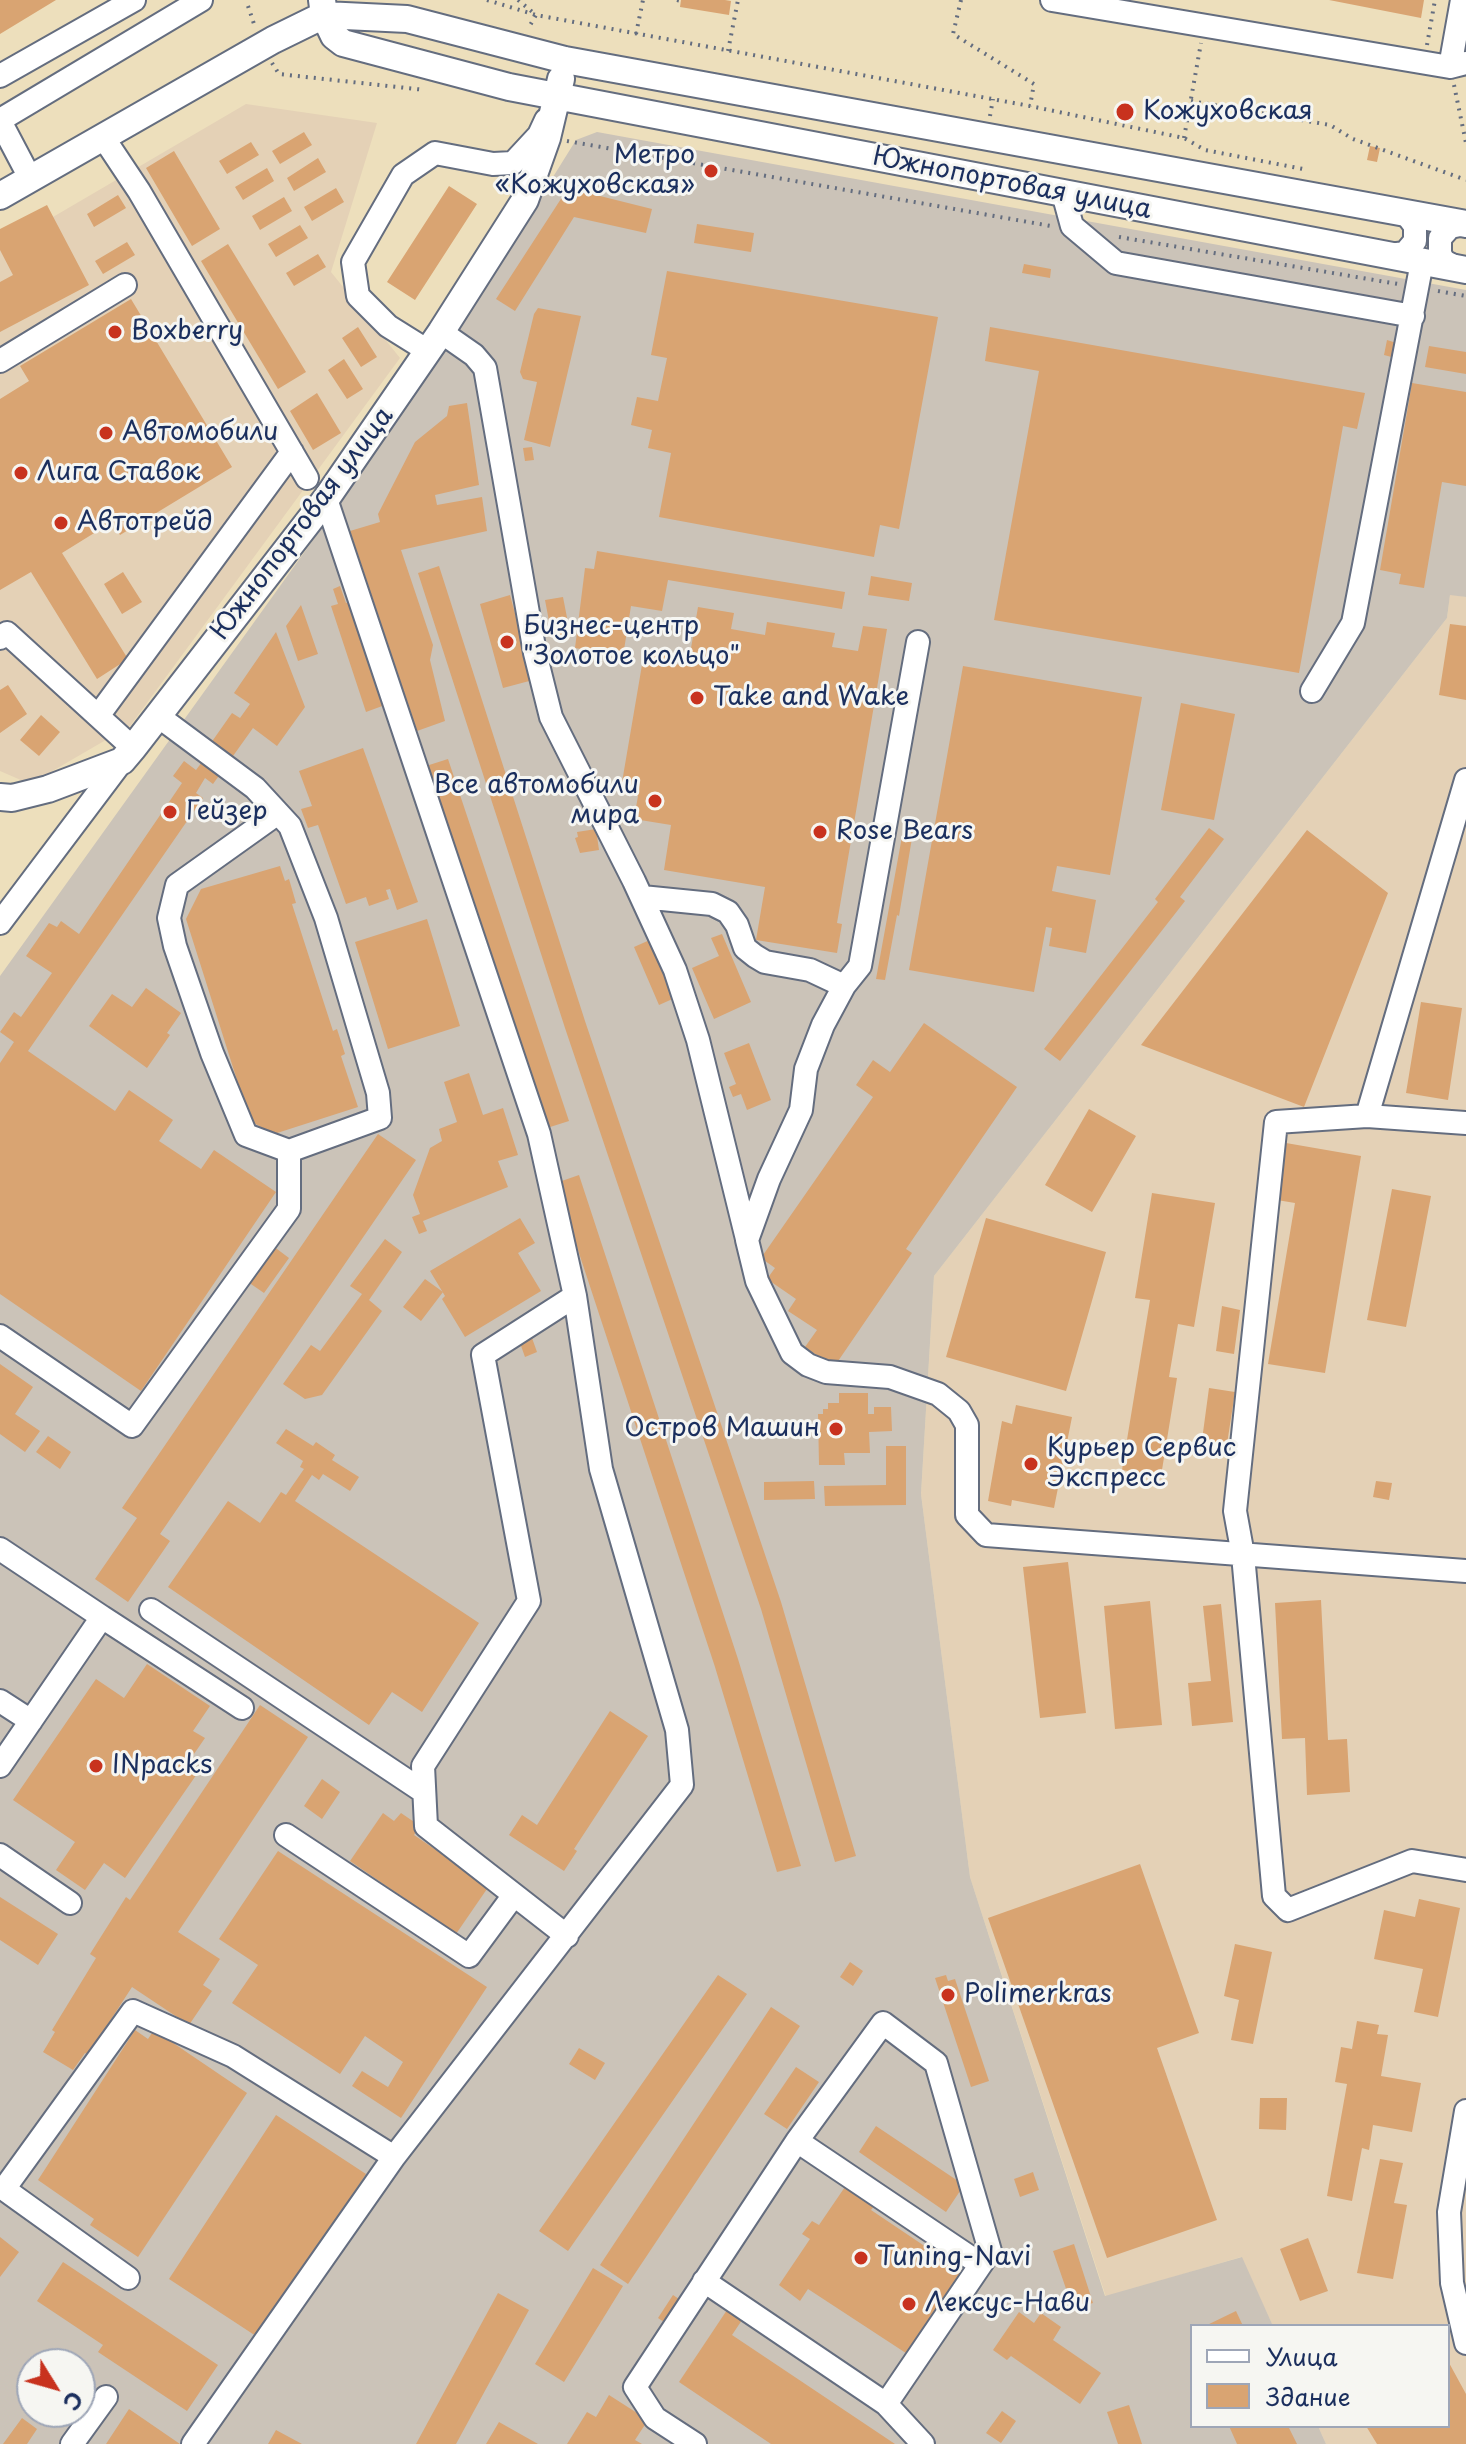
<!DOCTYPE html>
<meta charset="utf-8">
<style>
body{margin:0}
#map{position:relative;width:1466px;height:2444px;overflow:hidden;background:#eddfbc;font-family:"Playpen Sans",sans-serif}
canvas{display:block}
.legend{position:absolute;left:1190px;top:2324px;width:260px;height:104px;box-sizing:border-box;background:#f6f6f2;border:2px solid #9ea6b7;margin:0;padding:10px 14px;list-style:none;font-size:24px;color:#1b2f5e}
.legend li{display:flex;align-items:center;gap:16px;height:40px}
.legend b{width:40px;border:2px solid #9ea6b7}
.north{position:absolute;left:16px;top:2348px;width:80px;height:80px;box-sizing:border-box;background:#f6f6f2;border:2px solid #9ea6b7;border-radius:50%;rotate:127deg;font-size:22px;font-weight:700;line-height:32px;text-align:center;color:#1b2f5e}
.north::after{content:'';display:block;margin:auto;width:28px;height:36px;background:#c8321e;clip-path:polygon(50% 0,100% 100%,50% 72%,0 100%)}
</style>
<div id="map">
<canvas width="1466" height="2444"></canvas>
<ul class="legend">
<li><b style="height:10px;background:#fff"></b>Улица</li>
<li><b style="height:22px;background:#d9a472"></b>Здание</li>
</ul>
<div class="north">С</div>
</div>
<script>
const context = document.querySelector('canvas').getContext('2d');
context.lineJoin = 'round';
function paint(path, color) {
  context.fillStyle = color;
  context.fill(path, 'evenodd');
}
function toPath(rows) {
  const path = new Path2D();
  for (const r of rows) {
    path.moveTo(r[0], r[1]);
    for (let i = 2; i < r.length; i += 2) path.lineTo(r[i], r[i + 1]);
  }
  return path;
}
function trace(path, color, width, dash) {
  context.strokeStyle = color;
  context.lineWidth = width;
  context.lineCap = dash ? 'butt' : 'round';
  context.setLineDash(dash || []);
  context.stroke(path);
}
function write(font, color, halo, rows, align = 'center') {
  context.font = font + ' "Playpen Sans",sans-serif';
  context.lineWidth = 6;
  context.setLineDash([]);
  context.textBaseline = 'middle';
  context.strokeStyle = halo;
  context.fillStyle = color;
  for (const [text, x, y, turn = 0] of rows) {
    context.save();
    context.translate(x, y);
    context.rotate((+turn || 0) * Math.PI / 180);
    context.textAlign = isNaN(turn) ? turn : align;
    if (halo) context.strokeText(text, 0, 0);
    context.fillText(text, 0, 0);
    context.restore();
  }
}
const built = toPath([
 [246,104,377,123,331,272,400,358,130,726,30,784,0,771,0,248],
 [1450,594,1466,597,1466,2444,1326,2444,1318,2426,1448,2426,1448,2326,1273,2326,1241,2257,1106,2297,970,1877,921,1494,934,1276,1447,618]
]);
const industrial = toPath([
 [597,132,1466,290,1466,597,1450,595,1447,618,934,1276,921,1494,970,1877,1105,2296,1242,2257,1273,2326,1192,2326,1192,2426,1318,2426,1326,2444,0,2444,0,976,321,529,454,336,576,140],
 [32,2364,80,2364,80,2412,32,2412]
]);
const building = toPath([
 [0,0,56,0,0,34],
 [681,0,725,0,731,1,729,15,680,7],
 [1329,0,1424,0,1421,18],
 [304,132,312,145,280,164,272,151],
 [251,142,259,155,227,174,219,161],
 [1370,146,1380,148,1377,162,1367,160],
 [174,151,220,229,192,246,146,168],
 [318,158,326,172,294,191,287,178],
 [267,168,274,181,243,200,235,187],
 [449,186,477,204,415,300,387,282],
 [336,188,344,202,312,221,304,207],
 [568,188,652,209,646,233,574,217,515,311,496,299],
 [118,195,126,208,94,227,87,214],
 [284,197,292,211,260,230,252,216],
 [47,205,89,285,0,332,0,282,13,275,0,250,0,229],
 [697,224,754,233,751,252,694,243],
 [300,225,308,238,276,257,268,244],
 [127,242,135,255,103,274,95,261],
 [228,244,306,372,278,389,201,261],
 [318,254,326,267,294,286,286,273],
 [1024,264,1051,269,1050,278,1022,273],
 [667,271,938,317,899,529,880,525,874,557,659,517,671,453,648,448,652,430,631,425,637,397,658,401,667,358,651,355],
 [131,299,232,467,120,535,112,522,62,553,128,659,97,679,31,572,0,590,0,399,29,381,20,366],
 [538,308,581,316,550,447,524,440,537,382,523,379,520,372,534,314],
 [358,327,377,357,361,367,342,338],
 [990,327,1365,393,1357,429,1343,426,1299,673,994,620,1039,371,985,361],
 [1387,340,1403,345,1399,359,1384,355],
 [1429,346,1466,352,1466,374,1425,367],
 [344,359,363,389,347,399,328,370],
 [1412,383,1466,392,1466,486,1442,482,1424,588,1399,584,1401,574,1380,570],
 [317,393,341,433,313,450,290,411],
 [467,403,479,485,435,495,437,505,482,497,487,531,401,550,433,645,430,660,445,721,417,731,350,531,380,522,378,514,415,442,447,416,449,406],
 [532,447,534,460,525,461,523,448],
 [597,551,845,592,842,609,668,580,662,611,631,606,623,656,575,648,585,568,594,569],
 [439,566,585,1021,781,1602,856,1856,835,1862,761,1609,565,1028,418,573],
 [123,572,142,602,122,614,104,584],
 [871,576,912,583,909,601,868,595],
 [340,586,346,603,352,601,385,705,366,712,331,606,338,604,333,589],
 [510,595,533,680,503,688,480,604],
 [563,597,570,633,552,637,545,600],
 [301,605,318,654,298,661,286,626],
 [698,607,734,613,731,629,765,635,767,622,835,633,832,647,858,651,863,626,887,629,837,923,842,924,837,953,756,940,765,887,664,870,671,825,634,819,638,796,620,794,643,659,653,660,655,651,663,652,670,654,669,663,688,666],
 [1450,624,1466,626,1466,700,1439,695],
 [276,632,305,707,277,746,253,728,213,784,205,778,196,793,203,798,28,1051,115,1111,129,1090,173,1120,159,1141,201,1169,214,1150,276,1192,141,1391,0,1294,0,1063,14,1042,0,1032,14,1012,21,1017,52,973,26,956,49,923,57,927,61,921,79,934,182,783,173,776,184,761,196,770,202,762,199,760,232,713,240,718,250,704,234,693],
 [963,666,1142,697,1110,875,1057,866,1052,891,1096,900,1086,953,1049,946,1052,928,1046,927,1034,992,909,970],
 [8,685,27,714,0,733,0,690],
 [1181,703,1235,714,1214,820,1161,810],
 [41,715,60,732,39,756,20,740],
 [363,748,418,902,397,910,390,889,386,890,389,899,369,906,366,897,346,904,318,825,308,828,301,809,312,806,299,771],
 [448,759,569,1121,547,1128,426,766],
 [1209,828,1224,839,1180,897,1185,901,1060,1061,1044,1049,1158,902,1155,899],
 [596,829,599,850,580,853,575,838,578,837,577,832],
 [1307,830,1388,893,1304,1107,1141,1045],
 [903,831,913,832,899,916,897,915,885,980,876,979],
 [280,866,285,881,289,879,296,903,292,904,333,1031,337,1029,345,1054,341,1056,358,1107,274,1134,250,1121,186,919,201,889],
 [427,919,460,1026,388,1049,355,942],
 [722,934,751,1002,714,1019,692,968,719,956,711,938],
 [652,939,677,997,659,1005,634,947],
 [146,988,181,1013,167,1033,170,1035,147,1068,89,1026,112,994,132,1007],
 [1421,1002,1462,1008,1448,1100,1406,1093],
 [924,1023,1017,1087,906,1249,912,1253,834,1367,805,1347,817,1330,788,1311,796,1299,767,1279,775,1268,761,1258,873,1097,856,1085,873,1060,890,1072],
 [749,1043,771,1100,747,1110,741,1094,733,1097,729,1087,736,1084,724,1053],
 [469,1073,483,1115,503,1108,518,1155,498,1161,508,1187,423,1221,427,1231,419,1234,412,1217,420,1214,413,1195,430,1148,442,1141,439,1129,457,1122,444,1082],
 [1089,1109,1136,1136,1092,1212,1045,1185],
 [378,1134,416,1160,160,1534,170,1541,128,1602,95,1579,137,1518,122,1508],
 [1286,1143,1361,1156,1325,1373,1268,1364,1295,1203,1277,1200],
 [579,1175,738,1659,801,1866,777,1872,715,1667,556,1183],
 [1392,1189,1431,1196,1406,1327,1367,1320],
 [1152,1193,1215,1203,1194,1327,1178,1324,1169,1377,1177,1378,1161,1476,1122,1470,1150,1300,1135,1298],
 [520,1218,535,1243,518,1253,541,1291,465,1337,442,1299,445,1296,430,1271],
 [986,1218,1106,1252,1066,1391,946,1357],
 [385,1239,402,1252,369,1300,382,1311,322,1395,305,1399,283,1384,311,1345,320,1351,362,1294,350,1286],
 [273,1246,289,1258,264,1293,248,1282],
 [425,1279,443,1292,421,1321,403,1307],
 [1222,1306,1240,1310,1234,1354,1216,1351],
 [532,1338,537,1352,525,1357,520,1343],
 [0,1364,33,1387,15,1414,40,1431,25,1452,0,1434],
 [1209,1388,1235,1392,1227,1444,1202,1440],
 [839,1393,868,1393,868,1414,874,1414,874,1407,891,1407,892,1431,869,1432,870,1453,844,1453,845,1465,819,1465,818,1414,823,1414,823,1409,828,1409,828,1403,839,1403],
 [1016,1405,1072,1417,1054,1508,1012,1500,1011,1506,988,1501,1002,1421,1012,1424],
 [286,1429,313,1446,316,1442,335,1455,332,1460,359,1477,350,1491,323,1474,319,1480,312,1475,295,1501,479,1623,422,1712,392,1692,369,1725,168,1587,228,1501,260,1523,281,1492,286,1495,304,1469,300,1467,303,1461,276,1443],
 [48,1436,71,1452,60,1469,36,1452],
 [886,1446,906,1446,906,1505,825,1506,824,1486,886,1485],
 [814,1481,815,1499,764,1500,764,1482],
 [1376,1481,1392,1483,1389,1500,1373,1497],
 [1068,1562,1086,1713,1040,1718,1023,1567],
 [1321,1600,1328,1740,1347,1739,1350,1792,1307,1795,1305,1738,1282,1739,1275,1603],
 [1150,1601,1162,1725,1115,1729,1104,1606],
 [1221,1604,1233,1722,1192,1726,1188,1683,1211,1681,1203,1606],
 [147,1664,210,1706,193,1731,205,1738,187,1764,199,1771,125,1878,104,1863,85,1890,56,1870,75,1842,13,1800,96,1679,124,1698],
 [260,1705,308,1737,178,1932,220,1959,203,1985,212,1991,189,2025,132,1987,88,2055,85,2053,73,2070,43,2052,55,2032,52,2030,96,1958,90,1954,126,1897,130,1900],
 [610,1711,648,1736,574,1849,577,1851,564,1871,509,1835,522,1815,537,1825],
 [322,1779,340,1792,322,1819,304,1806],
 [383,1813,394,1821,401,1813,420,1826,414,1835,489,1886,456,1934,350,1861],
 [278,1851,487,1987,401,2118,352,2086,362,2071,388,2087,403,2062,365,2036,340,2074,232,2003,258,1965,219,1939],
 [1140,1864,1199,2033,1157,2048,1217,2220,1107,2258,988,1918],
 [0,1897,58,1934,38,1965,0,1940],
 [1419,1899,1460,1908,1438,2017,1414,2012,1423,1969,1374,1959,1384,1910,1415,1917],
 [1235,1944,1272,1952,1253,2044,1231,2040,1239,2000,1224,1996],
 [850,1962,863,1971,853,1986,840,1977],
 [718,1975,747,1994,568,2251,539,2231],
 [946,1975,948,1981,955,1979,989,2081,971,2087,935,1978],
 [771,2007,800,2026,628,2284,600,2265],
 [1357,2021,1379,2025,1377,2034,1388,2035,1381,2076,1421,2083,1412,2132,1373,2125,1369,2150,1362,2148,1352,2201,1327,2196,1347,2084,1335,2082,1341,2047,1352,2049],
 [135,2030,148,2039,154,2030,247,2093,138,2257,90,2225,94,2219,38,2180],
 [579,2048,605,2063,595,2080,569,2064],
 [796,2067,819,2082,787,2129,764,2114],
 [1260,2098,1287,2098,1286,2130,1259,2129],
 [276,2115,366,2174,259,2338,169,2279],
 [876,2126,964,2185,946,2212,859,2152],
 [1380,2159,1403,2163,1394,2203,1407,2205,1393,2279,1357,2273],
 [1033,2172,1039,2190,1020,2197,1014,2179],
 [849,2181,878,2201,871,2210,926,2247,933,2236,948,2246,941,2257,970,2275,915,2359,808,2289,800,2301,779,2285,810,2239,802,2234,812,2221,819,2225],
 [0,2237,19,2252,0,2277],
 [1308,2238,1328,2291,1300,2301,1280,2249],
 [1074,2244,1093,2303,1073,2309,1053,2251],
 [63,2262,218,2365,187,2411,98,2352,103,2345,37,2301],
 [593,2268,623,2286,564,2382,535,2364],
 [498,2293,529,2310,456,2444,416,2444],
 [673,2295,688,2305,673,2328,658,2318],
 [731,2304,746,2314,732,2335,895,2444,771,2444,679,2382],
 [1236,2311,1243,2326,1205,2326],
 [1019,2312,1034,2323,1041,2313,1061,2327,1053,2340,1101,2373,1080,2404,1011,2356,1007,2360,993,2350],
 [1448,2361,1466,2394,1466,2444,1377,2444,1366,2426,1448,2426],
 [609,2395,648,2420,635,2440,642,2444,567,2444,587,2412,596,2417],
 [1129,2405,1142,2444,1118,2444,1107,2412],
 [129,2409,180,2444,106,2444],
 [1002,2411,1016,2421,1001,2443,986,2433],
 [22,2418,37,2429,27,2444,3,2444],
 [499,2422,538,2444,486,2444],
 [1229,2426,1288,2426,1297,2444,1237,2444],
 [276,2430,302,2444,268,2444]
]);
const path = toPath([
 [487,0,536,15,1030,106,1184,138,1205,150,1303,169],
 [518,0,536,15,529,27],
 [677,0,681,1],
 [961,0,953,34,1034,84,1030,106],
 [248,6,255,27],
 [636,34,643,0],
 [1427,45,1435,0],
 [728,51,738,0],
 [272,63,279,74,425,90],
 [1454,85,1466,143],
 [1191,101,1330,125,1353,139,1466,180],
 [990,116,993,99],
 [1184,138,1201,43],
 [567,141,1051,226],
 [1119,237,1398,284],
 [1438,291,1466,296]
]);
const minor = toPath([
 [1052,0,1450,67,1466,63],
 [1450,67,1462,0],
 [0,76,134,0],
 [0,120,201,0],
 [0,121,30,178],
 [103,137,139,191,307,478],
 [1063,193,1072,226,1116,263,1413,316],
 [1390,255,1405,253,1415,241,1415,226,1406,214,1398,211],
 [1457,268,1444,261,1440,254,1440,238,1450,227,1465,224],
 [441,332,474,355,485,368,535,653,551,717,634,881,675,970,698,1040,747,1239],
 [428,351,388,326,358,296,353,262,403,175,435,153,493,164,513,163,539,135,546,120],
 [0,361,125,285],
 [0,638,7,633,133,748],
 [918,642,860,966,844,986,823,1025,806,1069,801,1110,769,1179,747,1240,757,1281,792,1353,808,1365,826,1372,890,1377,938,1394,959,1411,967,1425,967,1515,986,1535,1466,1571],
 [1312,691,1353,623,1422,262],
 [98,716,292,452],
 [158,716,255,788,290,826,326,918,378,1093,380,1118,289,1151,246,1135,212,1053,175,946,169,918,177,885,278,813],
 [1466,780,1367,1116,1466,1123],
 [642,897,712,904,728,912,737,925,745,948,755,956,765,962,810,970,844,986],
 [0,923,122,761],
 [1367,1116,1276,1122,1235,1511,1243,1555,1274,1896,1288,1910,1412,1861,1466,1870],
 [0,1336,132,1426,289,1209,289,1151],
 [0,1549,102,1617],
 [151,1610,424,1792],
 [0,1701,31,1721],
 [0,1766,102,1617,242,1708],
 [286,1835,469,1956,514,1895],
 [0,1855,70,1903],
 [567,1936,426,1826,423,1766,529,1601,483,1355,575,1296],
 [1466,2111,1449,2212,1452,2283,1466,2343],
 [797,2141,980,2264],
 [128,2278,4,2189,133,2011,233,2056,394,2157],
 [704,2281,886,2404,923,2444],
 [72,2444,106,2397],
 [193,2444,394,2157,682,1785,677,1730,601,1469,575,1296,539,1134,326,499],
 [695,2444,655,2418,635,2387,797,2141,883,2023,936,2063,990,2251,886,2404]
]);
const major = toPath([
 [322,0,324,15,334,36,343,43,509,87,1466,270],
 [0,196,273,40,324,15,407,19,565,60,1466,224],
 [0,797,12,798,48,789,122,761,133,748,326,499,441,332,525,200,547,138,561,79]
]);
const markers = [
 [1125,112,10,"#c8321e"],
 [711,171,8,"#c8321e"],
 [115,332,8,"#c8321e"],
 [106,433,8,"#c8321e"],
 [21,473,8,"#c8321e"],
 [61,523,8,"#c8321e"],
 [507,642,8,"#c8321e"],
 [697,698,8,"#c8321e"],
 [655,801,8,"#c8321e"],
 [170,812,8,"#c8321e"],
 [820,832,8,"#c8321e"],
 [836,1429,8,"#c8321e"],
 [1031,1464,8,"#c8321e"],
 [96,1766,8,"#c8321e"],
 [948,1995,8,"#c8321e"],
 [861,2258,8,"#c8321e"],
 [909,2304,8,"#c8321e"]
];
const poiNames = [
 ["Кожуховская",1143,112],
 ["Метро",695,156,"right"],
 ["«Кожуховская»",695,186,"right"],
 ["Boxberry",131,332],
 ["Автомобили",122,433],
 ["Лига Ставок",37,473],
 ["Автотрейд",77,523],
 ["Бизнес-центр",523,627],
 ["\"Золотое кольцо\"",523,657],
 ["Take and Wake",713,698],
 ["Все автомобили",639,786,"right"],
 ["мира",639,816,"right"],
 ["Гейзер",186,812],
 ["Rose Bears",836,832],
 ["Остров Машин",820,1429,"right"],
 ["Курьер Сервис",1047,1449],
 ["Экспресс",1047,1479],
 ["INpacks",112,1766],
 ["Polimerkras",964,1995],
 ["Tuning-Navi",877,2258],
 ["Лексус-Нави",925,2304]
];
const streetNames = [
 ["Южнопортовая улица",1012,184,11],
 ["Южнопортовая улица",303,524,-53]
];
paint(built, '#e4d1b6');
paint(industrial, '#cbc3b8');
paint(building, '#d9a472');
trace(minor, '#646d7f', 26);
trace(major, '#646d7f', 30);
trace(path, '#646d7f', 4, [2, 6]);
trace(minor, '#fff', 22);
trace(major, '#fff', 26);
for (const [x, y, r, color] of markers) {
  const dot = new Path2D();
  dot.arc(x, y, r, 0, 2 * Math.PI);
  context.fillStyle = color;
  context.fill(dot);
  trace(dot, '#f6f6f2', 3);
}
write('26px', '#1b2f5e', '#f6f6f2', poiNames, 'left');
write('26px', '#1b2f5e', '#f6f6f2', streetNames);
</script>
